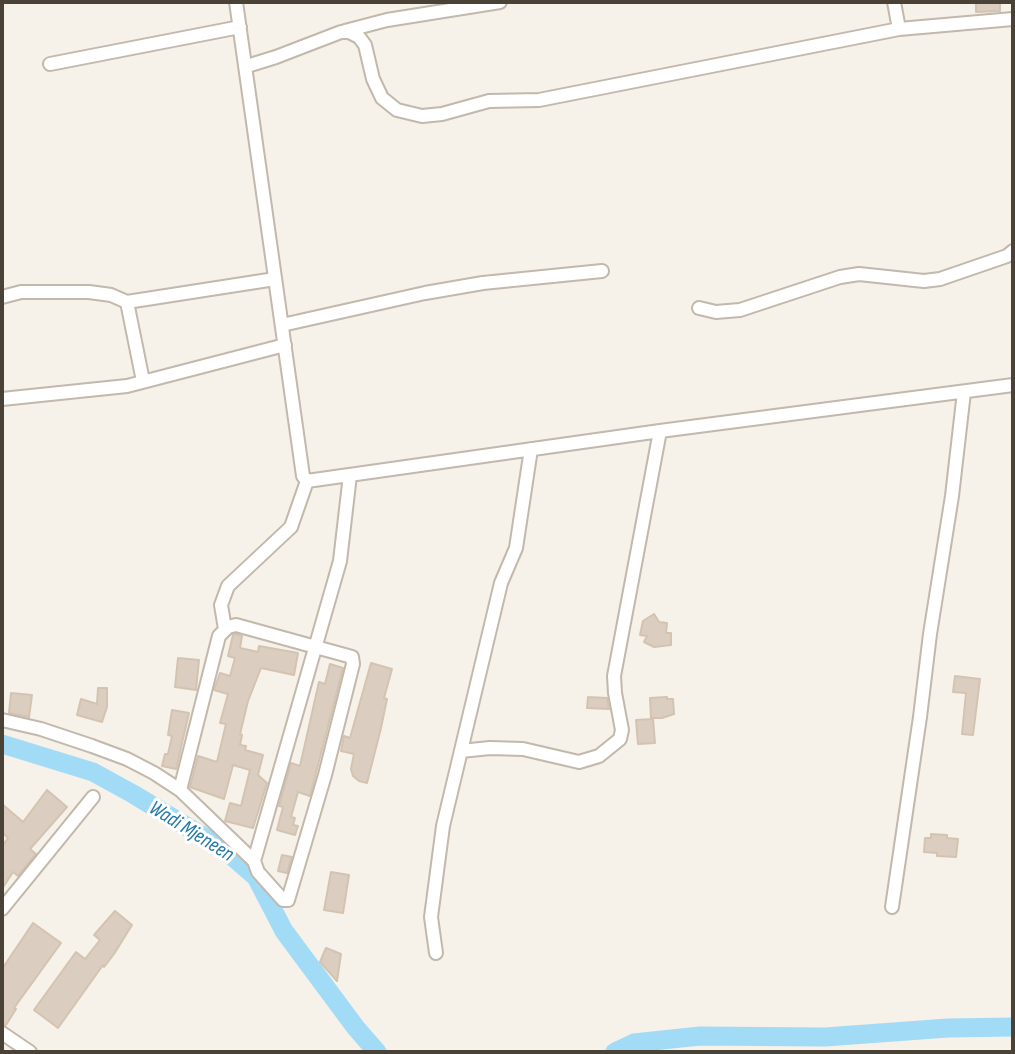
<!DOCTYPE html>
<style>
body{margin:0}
#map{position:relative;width:1015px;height:1054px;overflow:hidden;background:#f6f1e9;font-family:"Sofia Sans Condensed",sans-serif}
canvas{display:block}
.frame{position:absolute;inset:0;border:4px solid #4a4137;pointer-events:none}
</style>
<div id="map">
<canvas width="1015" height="1054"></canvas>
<div class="frame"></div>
</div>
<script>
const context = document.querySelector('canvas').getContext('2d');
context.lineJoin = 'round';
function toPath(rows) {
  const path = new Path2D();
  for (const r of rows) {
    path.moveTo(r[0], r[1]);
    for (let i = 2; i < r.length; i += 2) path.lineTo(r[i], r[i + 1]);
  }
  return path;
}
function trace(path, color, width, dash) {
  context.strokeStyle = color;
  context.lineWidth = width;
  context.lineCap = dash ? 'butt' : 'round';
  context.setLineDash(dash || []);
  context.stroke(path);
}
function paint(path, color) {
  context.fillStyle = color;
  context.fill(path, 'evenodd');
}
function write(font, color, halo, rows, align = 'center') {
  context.font = font + ' "Sofia Sans Condensed",sans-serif';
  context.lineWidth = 6;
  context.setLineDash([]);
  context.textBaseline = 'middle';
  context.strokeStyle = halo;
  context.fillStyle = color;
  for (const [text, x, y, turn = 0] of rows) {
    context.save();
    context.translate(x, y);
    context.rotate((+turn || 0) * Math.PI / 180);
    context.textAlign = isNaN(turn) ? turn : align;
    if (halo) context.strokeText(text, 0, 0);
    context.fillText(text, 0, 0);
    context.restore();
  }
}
const river = toPath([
 [2,744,93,772,133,794,224,849,256,877,284,931,356,1028,377,1052],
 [615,1052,634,1043,700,1036,825,1037,948,1028,1013,1027]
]);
const building = toPath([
 [976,2,1000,2,1000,11,976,12,976,2],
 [654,614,659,622,667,623,666,633,671,633,671,645,654,647,644,642,647,636,640,635,643,621,654,614],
 [236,634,242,636,240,648,258,652,259,646,298,653,294,675,261,668,248,701,240,734,242,735,240,745,246,746,245,750,263,755,258,775,267,783,253,828,225,821,230,803,241,806,250,770,233,765,224,799,190,787,198,756,217,762,226,724,220,723,228,694,214,690,220,673,230,676,235,658,228,656,233,635,236,634],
 [178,658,199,660,196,690,175,687,178,658],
 [371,663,392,669,384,698,387,699,381,728,367,783,359,781,353,776,351,769,354,754,341,751,344,736,350,738,371,663],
 [330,664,343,668,310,796,298,792,291,817,295,818,293,825,298,826,295,835,277,830,283,807,279,806,291,763,300,766,319,682,325,684,330,664],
 [955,676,980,679,973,735,962,734,966,693,953,692,955,676],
 [98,688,107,688,107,707,102,722,77,715,81,699,97,704,98,688],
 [11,693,32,695,29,717,9,713,11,693],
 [588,697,607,698,609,709,587,708,588,697],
 [667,697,667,699,673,699,674,714,662,718,651,718,650,698,667,697],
 [172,710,189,713,176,769,162,766,165,754,168,754,172,736,168,735,172,710],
 [653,719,655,743,638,744,636,720,653,719],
 [47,790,67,807,30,849,36,854,18,876,13,872,2,889,2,846,8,838,2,832,2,804,23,822,47,790],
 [931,834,947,835,947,838,958,839,956,857,937,856,937,853,924,852,925,838,931,838,931,834],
 [282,855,292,857,287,873,278,871,282,855],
 [331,872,349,875,343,913,324,910,331,872],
 [115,911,132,925,114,954,104,967,103,965,58,1028,34,1010,76,952,85,959,100,940,94,935,115,911],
 [33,923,61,943,14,1008,16,1009,6,1025,2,1024,2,969,33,923],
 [326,948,341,954,337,981,320,962,326,948]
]);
const minor = toPath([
 [236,2,303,476,307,481,660,431,1013,385],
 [894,2,899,29],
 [345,31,387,20,500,2],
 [50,64,240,27],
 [247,66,276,57,341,32,349,32,359,37,365,45,373,79,382,98,397,110,422,116,442,114,489,101,539,100,899,29,1013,19],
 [2,297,21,292,89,292,111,295,127,302,275,279],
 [127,302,143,381],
 [699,308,716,312,740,310,840,277,859,274,924,281,940,279,1007,256,1013,251],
 [282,325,425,293,483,283,602,271],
 [2,399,127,386,285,345],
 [225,629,221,605,228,586,291,527,307,481],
 [2,720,41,729,92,746,127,759,154,773,180,790,254,861,340,561,350,475],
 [461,751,490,748,523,749,579,762,599,756,620,739,622,730,615,693,614,676,660,431],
 [180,790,219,636,228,627,236,625,352,657,353,664,325,775,288,900,283,900,258,872,254,861],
 [892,907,920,717,930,634,952,496,964,392],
 [2,909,93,797],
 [436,953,431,917,443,826,501,583,516,548,531,449],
 [2,1033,30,1052]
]);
const waterNames = [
 ["Wadi Mjeneen",191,832,32]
];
trace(river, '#a2dbf6', 19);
paint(building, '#dbcec1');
trace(building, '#d4c3b0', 2);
trace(minor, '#c2b8ab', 16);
trace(minor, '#fff', 12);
write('italic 21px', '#247aa6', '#fff', waterNames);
</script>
